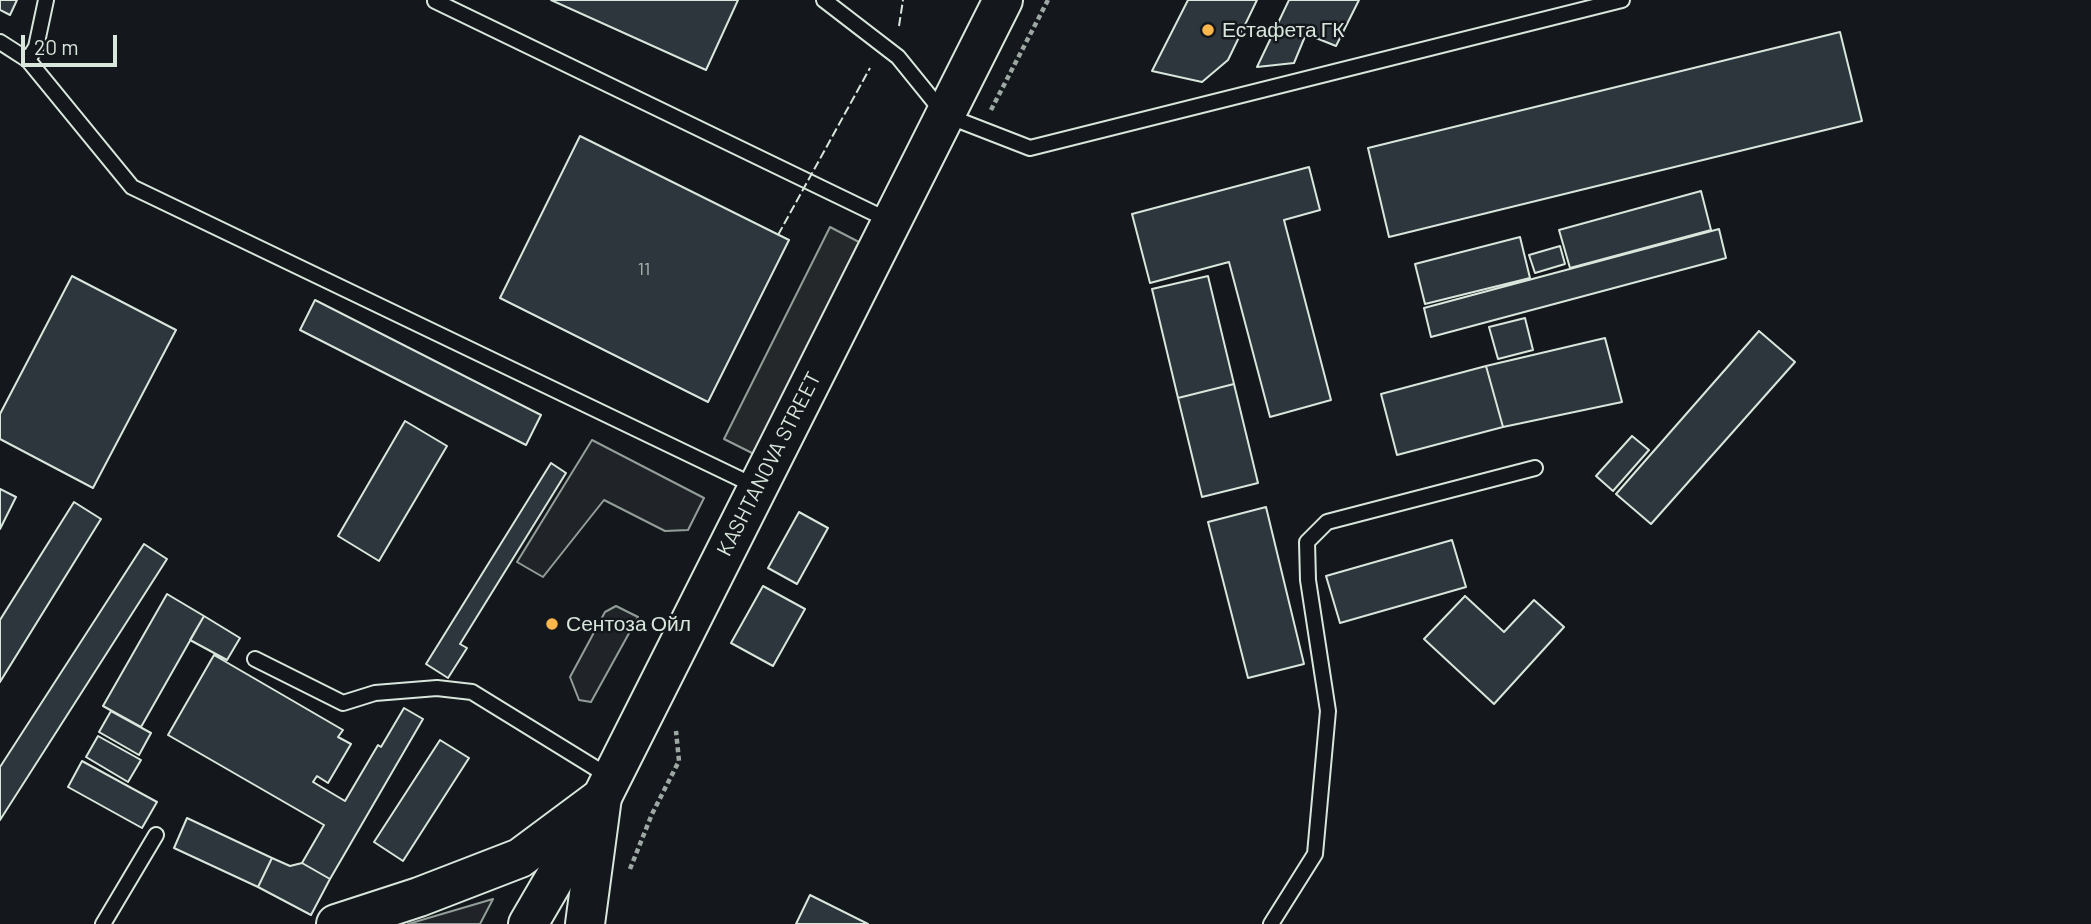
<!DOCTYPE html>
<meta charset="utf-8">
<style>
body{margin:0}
#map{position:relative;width:2091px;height:924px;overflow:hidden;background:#14181c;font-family:Barlow,sans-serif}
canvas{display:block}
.scale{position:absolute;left:21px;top:35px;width:96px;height:32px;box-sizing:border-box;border:4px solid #d8e6dc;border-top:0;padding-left:9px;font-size:21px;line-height:24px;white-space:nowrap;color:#d8e6dc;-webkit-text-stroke:5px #14181c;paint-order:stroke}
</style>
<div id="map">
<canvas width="2091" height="924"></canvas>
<div class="scale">20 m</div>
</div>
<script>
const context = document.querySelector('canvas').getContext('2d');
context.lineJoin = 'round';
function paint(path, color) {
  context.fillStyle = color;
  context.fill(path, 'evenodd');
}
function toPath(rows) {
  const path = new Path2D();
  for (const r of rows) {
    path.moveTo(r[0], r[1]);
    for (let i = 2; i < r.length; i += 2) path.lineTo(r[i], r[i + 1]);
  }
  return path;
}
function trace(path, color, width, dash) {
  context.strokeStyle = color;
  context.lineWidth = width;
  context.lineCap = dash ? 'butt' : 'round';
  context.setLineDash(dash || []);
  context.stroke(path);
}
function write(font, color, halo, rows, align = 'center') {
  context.font = font + ' Barlow,sans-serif';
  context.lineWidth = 5;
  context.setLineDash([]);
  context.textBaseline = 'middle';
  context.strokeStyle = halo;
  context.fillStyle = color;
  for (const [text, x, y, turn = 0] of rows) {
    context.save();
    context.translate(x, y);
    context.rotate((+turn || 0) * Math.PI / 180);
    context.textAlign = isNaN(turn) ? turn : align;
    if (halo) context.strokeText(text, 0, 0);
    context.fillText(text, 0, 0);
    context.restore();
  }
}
const green = toPath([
 [592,440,704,498,688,530,665,531,604,500,543,577,517,562,592,440],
 [616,606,638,617,591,702,579,700,570,677,605,612,616,606],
 [493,899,480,924,408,924,493,899]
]);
const parking = toPath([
 [830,227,859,242,754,454,724,439,830,227]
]);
const building = toPath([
 [0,0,17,0,10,15,0,10,0,0],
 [551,0,738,0,706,70,551,0],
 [1188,0,1257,0,1228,60,1202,82,1152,71,1188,0],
 [1289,0,1359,0,1336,46,1306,34,1294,63,1257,67,1289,0],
 [1840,32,1862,121,1389,237,1368,148,1840,32],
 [580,136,789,240,708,402,500,298,580,136],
 [1309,167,1320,210,1284,220,1331,400,1270,417,1229,262,1150,283,1132,214,1309,167],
 [1701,191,1711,230,1570,268,1559,230,1701,191],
 [1719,229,1726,258,1431,337,1424,308,1719,229],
 [1520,237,1530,278,1425,304,1415,264,1520,237],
 [1560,246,1565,264,1535,273,1529,255,1560,246],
 [72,276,176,330,93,488,0,439,0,414,72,276],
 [1208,276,1234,384,1178,398,1152,289,1208,276],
 [315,300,541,415,526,445,300,330,315,300],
 [1525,318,1533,350,1498,359,1489,327,1525,318],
 [1759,331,1795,362,1651,524,1616,494,1759,331],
 [1605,338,1622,402,1503,427,1486,366,1605,338],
 [1486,366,1503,427,1397,455,1381,394,1486,366],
 [1234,384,1258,483,1202,497,1178,398,1234,384],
 [405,421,447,446,379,561,338,536,405,421],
 [1632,436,1649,450,1613,491,1596,476,1632,436],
 [551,463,566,473,460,644,467,648,448,678,426,664,551,463],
 [0,489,16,497,0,529,0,489],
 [74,502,101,519,0,682,0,620,74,502],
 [1266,507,1304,664,1248,678,1208,522,1266,507],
 [799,512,828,528,797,584,768,568,799,512],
 [1452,540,1466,587,1340,623,1326,576,1452,540],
 [144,544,167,559,0,820,0,767,144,544],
 [763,586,805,609,773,666,731,643,763,586],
 [167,594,204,616,141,727,103,706,167,594],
 [1465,596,1504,632,1534,600,1564,627,1494,704,1424,639,1465,596],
 [204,616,240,638,227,660,190,640,204,616],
 [214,655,343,730,338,737,351,744,328,783,317,776,313,782,345,801,378,745,381,747,404,708,423,719,330,879,302,863,324,825,168,735,214,655],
 [111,711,151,733,139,755,99,732,111,711],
 [98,736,141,760,128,782,86,757,98,736],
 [440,740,469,758,403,861,374,842,440,740],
 [82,761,157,802,142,828,68,787,82,761],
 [187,818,272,858,258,887,174,848,187,818],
 [272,858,290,866,302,863,330,879,311,915,258,887,272,858],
 [810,895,868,924,796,924,810,895]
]);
const path = toPath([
 [991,110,1048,0],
 [630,869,652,814,679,761,676,731]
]);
const lane = toPath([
 [824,0,898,57,945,115,1030,148,1622,0],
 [435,1,890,221],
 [0,42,28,60,132,187,757,487],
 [28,60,36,47,46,0],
 [255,659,343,703,375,693,437,688,472,692,610,777],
 [103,924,156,835],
 [1271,924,1315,854,1328,711,1308,580,1307,542,1327,522,1535,468]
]);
const secondary = toPath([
 [528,924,602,797,1003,0]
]);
const primary = toPath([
 [336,924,419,897,520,858,602,797],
 [585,924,602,797]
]);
const fence = toPath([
 [899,26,903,0],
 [778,235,870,68]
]);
const markers = [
 [1208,30,7,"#ffb74d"],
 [552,624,7,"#ffb74d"]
];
const numberNames = [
 ["11",644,269]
];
const poiNames = [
 ["Естафета ГК",1222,30],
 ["Сентоза Ойл",566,624]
];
const streetNames = [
 ["KASHTANOVA STREET",769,464,-63]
];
paint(green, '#202428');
trace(green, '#939e99', 2);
paint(parking, '#24282b');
trace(parking, '#939e99', 2);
paint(building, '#2c363c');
trace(building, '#d8e6dc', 2);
trace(lane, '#d8e6dc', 18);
trace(secondary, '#d8e6dc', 42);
trace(primary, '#d8e6dc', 42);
trace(path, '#9da8a2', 4.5, [5, 3.5]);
trace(lane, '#14181c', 14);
trace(secondary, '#14181c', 38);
trace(primary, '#14181c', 38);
trace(fence, '#d8e6dc', 2, [9, 3.5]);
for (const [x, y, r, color] of markers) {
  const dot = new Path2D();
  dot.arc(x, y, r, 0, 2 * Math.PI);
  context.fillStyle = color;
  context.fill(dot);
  trace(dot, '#14181c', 2.5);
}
write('18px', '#adbab4', null, numberNames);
write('21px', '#d8e6dc', '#14181c', poiNames, 'left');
write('21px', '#d8e6dc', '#14181c', streetNames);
</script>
